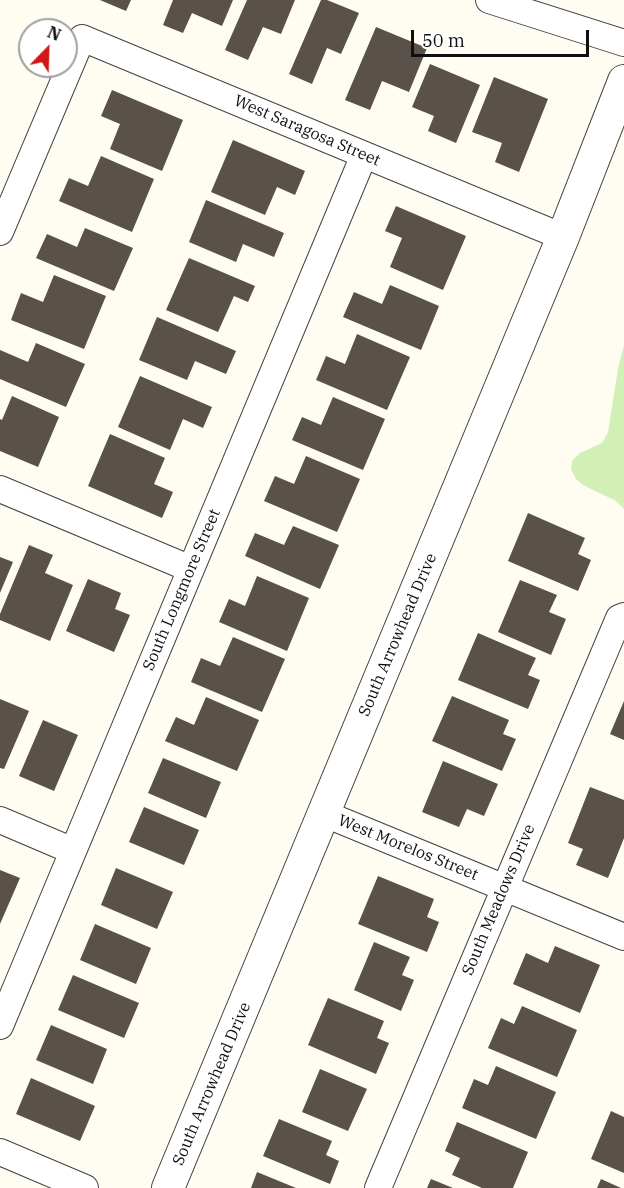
<!DOCTYPE html>
<style>
body{margin:0}
#map{position:relative;width:624px;height:1188px;overflow:hidden;background:#fffdf2;font-family:"IBM Plex Serif",serif}
canvas{display:block}
.north{position:absolute;left:18px;top:18px;width:60px;height:60px;box-sizing:border-box;background:#fff;border:2px solid #9f9f9f;border-radius:50%;rotate:23deg;font-size:16px;font-weight:700;line-height:24px;text-align:center;color:#0f0f0f}
.north::after{content:'';display:block;margin:auto;width:21px;height:27px;background:#d01619;clip-path:polygon(50% 0,100% 100%,50% 72%,0 100%)}
.scale{position:absolute;left:411px;top:30px;width:178px;height:27px;box-sizing:border-box;border:3px solid #0f0f0f;border-top:0;padding-left:8px;font-size:18px;line-height:21px;white-space:nowrap;color:#0f0f0f;-webkit-text-stroke:4px #fff;paint-order:stroke}
</style>
<div id="map">
<canvas width="624" height="1188"></canvas>
<div class="north">N</div>
<div class="scale">50 m</div>
</div>
<script>
const context = document.querySelector('canvas').getContext('2d');
context.lineJoin = 'round';
function paint(path, color) {
  context.fillStyle = color;
  context.fill(path, 'evenodd');
}
function toPath(rows) {
  const path = new Path2D();
  for (const r of rows) {
    path.moveTo(r[0], r[1]);
    for (let i = 2; i < r.length; i += 2) path.lineTo(r[i], r[i + 1]);
  }
  return path;
}
function trace(path, color, width, dash) {
  context.strokeStyle = color;
  context.lineWidth = width;
  context.lineCap = dash ? 'butt' : 'round';
  context.setLineDash(dash || []);
  context.stroke(path);
}
function write(font, color, halo, rows, align = 'center') {
  context.font = font + ' "IBM Plex Serif",serif';
  context.lineWidth = 6;
  context.setLineDash([]);
  context.textBaseline = 'middle';
  context.strokeStyle = halo;
  context.fillStyle = color;
  for (const [text, x, y, turn = 0] of rows) {
    context.save();
    context.translate(x, y);
    context.rotate((+turn || 0) * Math.PI / 180);
    context.textAlign = isNaN(turn) ? turn : align;
    if (halo) context.strokeText(text, 0, 0);
    context.fillText(text, 0, 0);
    context.restore();
  }
}
const green = toPath([
 [624,345,624,509,616,501,583,485,576,479,571,470,572,461,580,453,602,443,608,432,618,369]
]);
const building = toPath([
 [100,0,131,0,126,11],
 [173,0,233,0,222,26,192,13,183,33,163,25],
 [247,0,295,0,281,34,263,27,248,60,225,50],
 [321,0,327,0,359,13,341,54,327,48,312,84,289,74],
 [376,27,427,48,409,92,382,81,370,110,345,100],
 [430,64,480,85,456,143,428,131,434,116,412,107],
 [494,77,548,99,519,172,495,162,502,143,472,132],
 [112,90,183,120,162,171,110,149,120,124,101,116],
 [233,140,305,171,295,195,277,187,265,215,211,192],
 [101,156,154,179,132,232,59,201,69,178,88,186],
 [206,200,284,233,274,257,243,244,236,262,189,242],
 [396,206,466,236,443,290,390,267,402,238,385,231],
 [85,228,133,248,114,291,36,258,47,234,77,247],
 [189,258,255,286,248,302,234,296,218,332,166,310],
 [54,275,106,296,84,349,11,320,21,293,43,302],
 [390,285,439,306,421,350,343,317,354,292,382,304],
 [157,317,236,351,226,374,195,361,187,380,139,360],
 [357,334,410,357,387,410,316,380,326,356,345,364],
 [36,343,85,364,66,407,0,379,0,350,28,362],
 [140,376,212,407,203,428,183,419,170,450,118,427],
 [12,396,59,417,38,467,0,451,0,419,2,420],
 [333,397,385,419,363,470,292,440,302,417,321,425],
 [110,434,165,458,154,484,173,492,162,518,88,486],
 [306,456,360,479,337,532,264,501,275,476,294,484],
 [528,513,585,538,578,554,591,560,578,591,508,561],
 [293,526,339,545,320,589,245,556,255,533,284,545],
 [29,545,53,555,45,573,73,585,50,641,0,620,0,614],
 [0,557,13,562,0,593],
 [257,576,309,598,287,651,219,622,229,599,245,606],
 [88,579,121,593,115,609,130,615,114,652,66,631],
 [520,580,557,595,549,612,566,619,551,655,498,632],
 [478,633,536,658,528,675,540,680,528,709,458,680],
 [233,637,285,659,262,712,191,682,201,658,220,666],
 [452,696,509,720,503,734,516,739,502,771,432,741],
 [206,697,259,720,237,771,165,741,176,717,194,725],
 [0,699,29,711,4,769,0,768],
 [624,701,624,740,610,734],
 [43,720,78,735,54,791,19,776],
 [163,758,221,782,206,818,148,793],
 [443,761,498,784,484,816,467,809,459,827,422,812],
 [590,787,624,800,624,838,608,878,576,865,583,849,568,843],
 [144,807,199,830,184,865,129,842],
 [116,868,173,892,157,929,101,905],
 [0,870,20,878,0,924],
 [378,876,434,899,427,917,439,922,427,952,358,924],
 [95,924,151,948,136,984,80,960],
 [374,942,410,957,402,975,414,980,401,1011,354,990],
 [555,946,600,965,580,1013,513,984,526,953,548,963],
 [73,975,139,1003,124,1038,58,1010],
 [328,998,384,1021,377,1038,389,1043,376,1074,308,1045],
 [522,1006,577,1030,557,1077,488,1048,501,1018,514,1024],
 [51,1025,107,1049,93,1084,36,1060],
 [496,1066,556,1092,536,1139,462,1108,474,1079,488,1085],
 [320,1069,367,1089,348,1131,302,1112],
 [31,1078,95,1106,80,1141,16,1114],
 [611,1111,624,1117,624,1173,591,1159],
 [279,1119,332,1141,326,1155,339,1161,330,1184,263,1156],
 [457,1122,528,1152,513,1188,482,1188,452,1175,460,1158,445,1151],
 [257,1172,296,1188,251,1188],
 [431,1179,453,1188,427,1188],
 [601,1179,621,1188,597,1188]
]);
const minor = toPath([
 [489,0,624,43],
 [0,232,82,38,563,237],
 [0,489,191,569],
 [325,814,624,937],
 [0,820,73,851],
 [0,1026,364,155],
 [0,1152,85,1188],
 [378,1188,619,618,624,616]
]);
const tertiary = toPath([
 [168,1188,563,237,624,81]
]);
const streetNames = [
 ["West Saragosa Street",307,131,23],
 ["South Longmore Street",182,590,-67],
 ["South Arrowhead Drive",398,635,-67],
 ["West Morelos Street",408,848,22],
 ["South Meadows Drive",499,900,-67],
 ["South Arrowhead Drive",212,1084,-67]
];
paint(green, '#d2efb6');
paint(building, '#59514a');
trace(minor, '#424242', 28);
trace(tertiary, '#424242', 34);
trace(minor, '#fff', 26);
trace(tertiary, '#fff', 32);
write('16px', '#0f0f0f', '#fff', streetNames);
</script>
